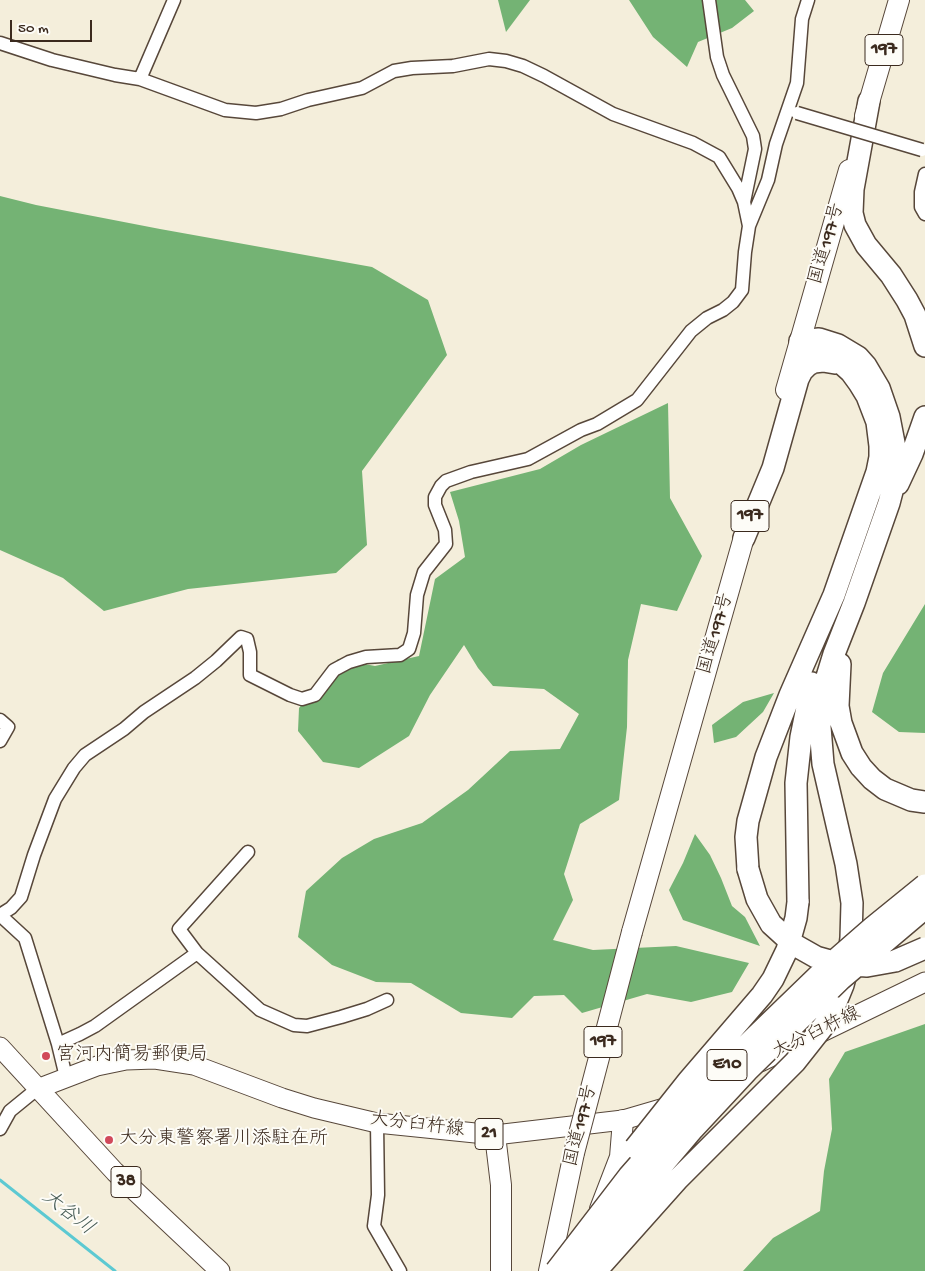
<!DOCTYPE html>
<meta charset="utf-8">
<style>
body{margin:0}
#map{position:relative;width:925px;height:1271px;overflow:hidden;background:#f4eedb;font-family:"Gochi Hand",sans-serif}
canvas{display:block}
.scale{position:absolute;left:10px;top:20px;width:82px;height:22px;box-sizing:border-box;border:2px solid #3b2a1e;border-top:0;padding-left:6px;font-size:15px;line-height:18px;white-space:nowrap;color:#3b2a1e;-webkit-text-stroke:4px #fdfcf7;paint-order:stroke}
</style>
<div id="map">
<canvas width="925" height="1271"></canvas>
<div class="scale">50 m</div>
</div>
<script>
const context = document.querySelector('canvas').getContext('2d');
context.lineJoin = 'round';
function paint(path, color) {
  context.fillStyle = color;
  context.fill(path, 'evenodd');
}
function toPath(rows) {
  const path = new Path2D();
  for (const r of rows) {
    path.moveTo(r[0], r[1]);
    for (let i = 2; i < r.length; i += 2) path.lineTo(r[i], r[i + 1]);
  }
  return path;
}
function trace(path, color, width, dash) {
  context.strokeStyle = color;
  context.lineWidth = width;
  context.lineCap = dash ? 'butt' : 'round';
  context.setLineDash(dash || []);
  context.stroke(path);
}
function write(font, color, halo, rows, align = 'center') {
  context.font = font + ' "Gochi Hand","Klee One",sans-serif';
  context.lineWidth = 4;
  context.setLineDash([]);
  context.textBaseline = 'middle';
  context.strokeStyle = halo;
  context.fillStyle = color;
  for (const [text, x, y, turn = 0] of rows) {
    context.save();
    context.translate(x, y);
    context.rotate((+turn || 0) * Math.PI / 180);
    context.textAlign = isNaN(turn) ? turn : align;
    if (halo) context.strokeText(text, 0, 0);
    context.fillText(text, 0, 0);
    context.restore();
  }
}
const forest = toPath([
 [498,0,530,0,506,32],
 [629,0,745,0,754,11,732,28,698,42,687,67,653,37],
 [0,196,36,205,160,229,372,267,428,300,447,355,362,471,367,545,336,573,188,589,104,611,63,578,0,550],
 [668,403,670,498,702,556,677,611,641,604,628,660,627,727,619,800,580,824,564,874,573,900,553,940,593,950,676,946,749,963,732,992,691,1002,647,994,582,1013,564,995,534,996,512,1018,461,1013,411,983,376,982,332,965,298,937,306,891,342,858,374,839,422,823,468,790,510,751,560,749,579,714,544,689,493,686,478,668,464,645,430,695,409,736,359,768,323,762,298,731,299,708,338,659,375,666,419,656,435,579,465,557,459,521,450,492,540,469,581,445],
 [925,604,925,733,899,732,872,712,883,673],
 [774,693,763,712,736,737,714,743,712,725,743,702],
 [695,834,710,855,721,878,732,906,745,917,760,946,683,920,669,890,683,863],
 [925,1024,925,1271,743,1271,773,1238,820,1211,824,1171,832,1129,829,1079,845,1052]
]);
const stream = toPath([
 [0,1180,115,1271]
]);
const minor = toPath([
 [709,0,717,57,723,75,753,136,755,149,744,202],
 [0,43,52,60,115,75,140,79,225,110,256,113,281,109,308,100,362,88,394,71,412,68,453,66,489,59,506,61,523,66,544,76,613,114,693,143,719,157,738,188,744,202,749,226],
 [140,79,174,0],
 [925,174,921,192,921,207,925,214],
 [0,720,8,727,0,741],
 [248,852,179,929,197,953,260,1010,294,1025,307,1026,341,1017,367,1009,387,1000],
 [0,915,11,908,21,897,34,855,55,799,74,768,85,755,124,729,144,712,195,678,216,661,241,637,247,639,250,652,250,675,290,695,302,699,315,695,334,670,349,662,366,657,400,655,409,649,414,633,417,595,424,572,446,544,445,530,435,505,435,497,441,486,446,481,471,472,528,459,581,430,597,424,637,400,691,331,707,318,723,310,733,302,742,290,745,252,749,226,768,180,776,144,797,83,802,19,808,0],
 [0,915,25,938,58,1044,66,1077],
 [58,1044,80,1034,95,1026,197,953],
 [377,1123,378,1195,374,1226,400,1271],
 [0,1129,10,1111,37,1089]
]);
const primary = toPath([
 [0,1047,115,1172,220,1271],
 [760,1062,925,982],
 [37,1089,97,1066,126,1060,155,1059,194,1065,282,1098,314,1108,377,1123,495,1135,623,1120,664,1108,674,1103]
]);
const trunk = toPath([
 [865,116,899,0],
 [786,390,849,170],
 [632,932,748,523],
 [495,1135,501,1185,501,1271],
 [600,1209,620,1157,623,1120],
 [549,1271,574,1153]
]);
const motorway = toPath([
 [869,101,853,189,852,213,855,225,866,245,891,275,907,300,915,315,925,346],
 [800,341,819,339,838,345,858,357,866,366,879,388,889,417,895,448,896,463,895,480,889,503,854,603,834,654,822,693,820,727,823,764,846,864,852,903,851,938,847,970,843,985,834,1007],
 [898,484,912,454,925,417],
 [744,538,773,468,798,379,802,371,808,365,814,362,823,361,835,363],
 [840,664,838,706,841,723,852,753,861,767,872,779,885,789,911,800,925,802],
 [748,869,746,837,748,821,766,757,790,695,834,595,877,472,880,457,880,446,877,422,867,396,859,383,851,372,841,363,815,351,807,345],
 [798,902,796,783,801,737,812,683]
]);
const minorBridge = toPath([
 [797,113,922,150]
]);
const trunkBridge = toPath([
 [574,1153,632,932]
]);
const motorwayBridge = toPath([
 [748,869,757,899,771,924,793,944,816,957,841,964,867,966,895,961,925,948],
 [635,1148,689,1080,762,995,773,979,787,950,796,918,798,902],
 [556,1271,629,1176,733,1058,825,969,872,928,925,885],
 [579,1271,643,1188,693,1129,747,1071,841,979,925,908],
 [596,1271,678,1179,795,1062,825,1024,834,1007]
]);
const markers = [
 [46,1056,5,"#d1495b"],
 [109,1140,5,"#d1495b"]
];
const shields = [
 [884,50,38],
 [750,516,38],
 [603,1042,38],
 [727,1065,40],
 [489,1134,28],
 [126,1182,30]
];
const shieldNames = [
 ["197",884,50],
 ["197",750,516],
 ["197",603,1042],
 ["E10",727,1065],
 ["21",489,1134],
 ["38",126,1182]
];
const streetNames = [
 ["国道197号",828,244,-74],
 ["国道197号",717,634,-74],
 ["大分臼杵線",817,1034,-26],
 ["大分臼杵線",417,1126,7],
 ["国道197号",582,1126,-76]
];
const poiNames = [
 ["宮河内簡易郵便局",56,1056],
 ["大分東警察署川添駐在所",119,1140]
];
const waterNames = [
 ["大谷川",67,1214,38]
];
paint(forest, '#74b374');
trace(stream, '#5cc9d2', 3);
trace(minor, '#57473a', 15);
trace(primary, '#57473a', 21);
trace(trunk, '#57473a', 22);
trace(motorway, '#57473a', 24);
trace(minor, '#fff', 12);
trace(primary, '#fff', 19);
trace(trunk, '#fff', 20);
trace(motorway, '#fff', 21);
trace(minorBridge, '#57473a', 15, []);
trace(trunkBridge, '#57473a', 22, []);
trace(motorwayBridge, '#57473a', 24, []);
trace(minorBridge, '#fff', 12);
trace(trunkBridge, '#fff', 20);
trace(motorwayBridge, '#fff', 21);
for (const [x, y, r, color] of markers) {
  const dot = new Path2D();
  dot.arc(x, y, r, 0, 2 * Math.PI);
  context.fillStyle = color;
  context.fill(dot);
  trace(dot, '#fdfcf7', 2);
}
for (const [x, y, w] of shields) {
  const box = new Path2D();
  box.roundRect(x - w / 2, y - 15.5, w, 31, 4);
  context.fillStyle = '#fdfcf7';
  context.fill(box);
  trace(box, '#3b2a1e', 1);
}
write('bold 18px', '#3b2a1e', null, shieldNames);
write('19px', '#3b2a1e', '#fdfcf7', streetNames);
write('19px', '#3b2a1e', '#fdfcf7', poiNames, 'left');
write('italic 20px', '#455a54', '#fdfcf7', waterNames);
</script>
